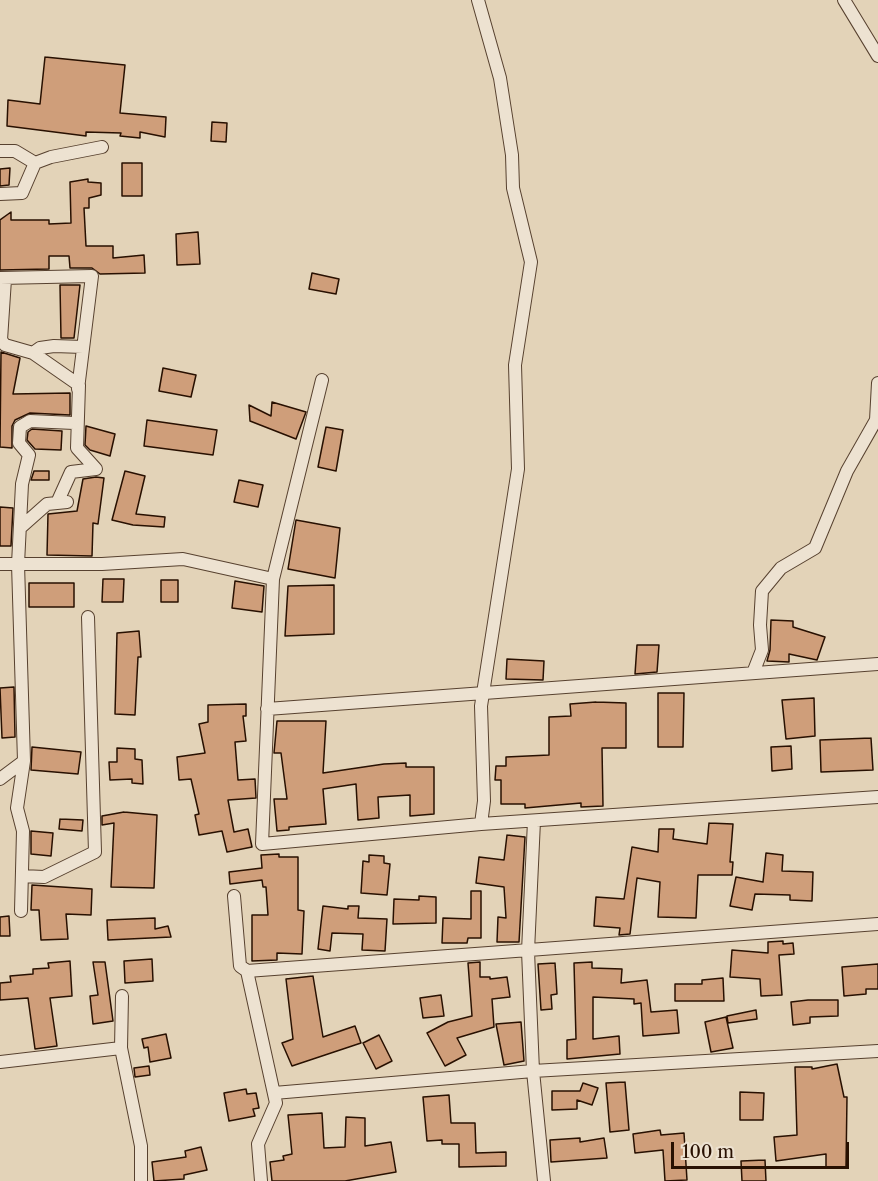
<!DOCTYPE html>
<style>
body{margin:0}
#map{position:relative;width:878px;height:1181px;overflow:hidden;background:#e3d3b8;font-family:"Libre Caslon Text",serif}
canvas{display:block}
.scale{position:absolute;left:671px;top:1142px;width:178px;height:27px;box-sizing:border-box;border:3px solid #281001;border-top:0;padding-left:8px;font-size:18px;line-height:21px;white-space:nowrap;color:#281001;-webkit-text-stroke:4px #ede2d1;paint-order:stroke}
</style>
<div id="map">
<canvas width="878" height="1181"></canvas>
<div class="scale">100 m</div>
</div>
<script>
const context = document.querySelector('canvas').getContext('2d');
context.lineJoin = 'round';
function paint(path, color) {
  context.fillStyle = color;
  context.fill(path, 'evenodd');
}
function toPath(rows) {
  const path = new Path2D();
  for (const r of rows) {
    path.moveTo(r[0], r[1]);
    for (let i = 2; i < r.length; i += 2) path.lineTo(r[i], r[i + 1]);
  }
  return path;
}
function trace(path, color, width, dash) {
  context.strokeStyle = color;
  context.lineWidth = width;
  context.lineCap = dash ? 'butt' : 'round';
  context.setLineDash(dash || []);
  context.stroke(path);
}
const building = toPath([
 [45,57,125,65,120,113,166,117,165,137,140,132,140,138,120,136,121,133,86,132,86,136,7,126,8,100,40,104,45,57],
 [212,122,227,123,226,142,211,141,212,122],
 [122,163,142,163,142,196,122,196,122,163],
 [10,168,9,185,0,186,0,169,10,168],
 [88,179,88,182,101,183,101,195,89,198,89,208,84,208,86,246,113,246,113,258,144,255,145,273,100,274,92,268,70,268,69,256,49,256,49,269,0,270,0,220,11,212,11,220,49,220,49,224,71,223,70,182,88,179],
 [198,232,200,264,177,265,176,234,198,232],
 [312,273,339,279,336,294,309,289,312,273],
 [60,285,80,285,74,338,61,338,60,285],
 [1,352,20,358,13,394,70,393,70,415,30,413,15,420,12,426,12,448,0,447,1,352],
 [163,368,196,375,191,397,159,391,163,368],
 [272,402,306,412,296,439,250,421,249,405,271,416,272,402],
 [147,420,217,430,213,455,144,446,147,420],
 [86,426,115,434,110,456,90,450,85,445,86,426],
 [326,427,343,430,336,471,318,467,326,427],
 [32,429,62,431,61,450,35,449,27,440,28,432,32,429],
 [34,471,49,471,49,480,31,480,34,471],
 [125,471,145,476,136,514,165,517,164,527,133,525,112,520,125,471],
 [96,477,104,478,98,524,93,523,92,556,47,555,48,514,77,511,83,479,96,477],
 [239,480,263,485,258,507,234,502,239,480],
 [0,507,13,508,11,546,0,546,0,507],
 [296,520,340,528,335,578,288,569,296,520],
 [103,579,124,579,123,602,102,602,103,579],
 [161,580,178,580,178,602,161,602,161,580],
 [235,581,264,586,262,612,232,608,235,581],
 [29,583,74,583,74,607,29,607,29,583],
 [334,585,334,634,285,636,288,586,334,585],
 [771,620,793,621,793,627,825,637,817,660,789,654,789,662,767,661,770,650,771,620],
 [139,631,141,657,138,657,135,715,115,714,117,633,139,631],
 [637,645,659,645,657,672,635,674,637,645],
 [507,659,544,661,543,680,506,679,507,659],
 [14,687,15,737,2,738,0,688,14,687],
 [658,693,684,693,683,747,658,747,658,693],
 [814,698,815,736,786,739,782,700,814,698],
 [596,702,626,703,626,748,602,748,603,806,581,807,581,803,525,808,525,804,501,804,501,780,495,780,496,766,506,766,506,757,549,755,549,717,571,716,570,704,596,702],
 [246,704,246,716,243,716,246,741,235,742,238,780,255,779,256,798,228,800,234,832,248,829,252,847,227,852,222,831,199,835,195,815,199,814,191,779,179,780,177,757,205,753,199,724,208,722,208,705,246,704],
 [277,721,326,721,323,773,384,764,406,763,406,767,434,767,434,814,410,816,410,795,378,797,379,818,358,820,356,784,323,789,326,824,289,827,289,830,277,831,274,799,287,799,281,753,274,753,277,721],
 [871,738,873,770,821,772,820,740,871,738],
 [791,746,792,769,772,771,771,747,791,746],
 [32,747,81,752,78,774,31,770,32,747],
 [117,748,135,749,135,759,142,760,143,784,132,783,132,779,110,780,109,762,117,762,117,748],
 [124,812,157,815,154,888,111,887,114,823,102,825,102,816,124,812],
 [60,819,83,820,82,831,59,829,60,819],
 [709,823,733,824,730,862,733,862,732,875,698,875,696,918,658,917,660,882,637,878,630,934,619,935,620,928,594,926,596,897,624,899,632,847,658,852,659,829,674,829,673,839,707,844,709,823],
 [31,831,53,833,51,856,31,854,31,831],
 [507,835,525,837,519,942,497,942,498,917,506,918,504,887,476,883,479,857,504,860,507,835],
 [766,853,783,855,782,871,813,872,812,901,790,900,790,895,755,894,752,910,730,906,736,877,763,882,766,853],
 [279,854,279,857,298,857,298,910,304,911,302,954,277,953,277,960,252,961,252,915,268,915,266,887,263,887,262,880,230,884,229,872,262,868,261,855,279,854],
 [369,855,384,856,384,863,390,864,387,895,361,893,363,861,369,862,369,855],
 [32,885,92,889,91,915,66,914,68,939,41,940,39,910,31,910,32,885],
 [471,891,481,891,481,938,468,938,467,943,442,943,443,918,471,919,471,891],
 [419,896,436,897,436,923,393,924,394,899,419,900,419,896],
 [323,906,348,909,348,906,359,906,358,918,387,919,385,951,362,950,363,934,332,933,330,951,318,949,323,906],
 [9,916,10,936,0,936,0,917,9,916],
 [155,918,155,929,168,926,171,937,108,940,107,920,155,918],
 [783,941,783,944,793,943,794,954,779,955,782,995,761,996,760,979,730,977,732,950,768,953,768,942,783,941],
 [152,959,153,981,125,983,124,961,152,959],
 [70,961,72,996,50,998,57,1046,35,1049,28,998,0,1000,0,983,11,982,10,976,33,974,33,969,49,968,48,963,70,961],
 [93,962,105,962,113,1021,93,1024,90,996,98,995,93,962],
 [480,962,480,977,490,977,490,979,507,977,510,997,492,999,494,1027,457,1038,466,1055,445,1066,427,1033,448,1022,472,1016,468,963,480,962],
 [592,962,592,968,622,969,621,983,647,980,651,1012,677,1010,679,1033,643,1036,641,1003,634,1004,634,999,593,997,593,1039,619,1036,620,1054,567,1059,567,1040,576,1039,574,963,592,962],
 [555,963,557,994,551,995,552,1009,541,1010,538,964,555,963],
 [878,964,878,989,866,989,866,994,844,996,842,967,878,964],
 [313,976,323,1037,355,1026,361,1043,292,1066,282,1043,293,1039,286,979,313,976],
 [723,978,724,1001,675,1001,675,984,702,984,702,980,723,978],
 [441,995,444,1016,423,1018,420,998,441,995],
 [808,1000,838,1000,838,1016,810,1017,810,1023,793,1025,791,1002,808,1000],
 [756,1010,757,1019,728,1023,727,1016,756,1010],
 [726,1017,733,1048,711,1052,705,1022,726,1017],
 [521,1022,524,1061,504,1065,496,1024,521,1022],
 [166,1034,171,1058,150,1062,148,1047,144,1048,142,1039,166,1034],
 [379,1035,392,1061,376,1069,363,1043,379,1035],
 [837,1064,844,1097,847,1097,846,1167,826,1168,826,1154,776,1161,774,1137,797,1135,795,1067,812,1067,812,1069,837,1064],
 [149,1066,150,1075,135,1077,134,1068,149,1066],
 [625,1082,629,1130,610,1132,606,1083,625,1082],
 [583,1083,598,1088,592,1105,577,1100,577,1109,552,1110,552,1091,580,1091,583,1083],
 [246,1089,247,1094,256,1093,259,1108,253,1109,255,1116,229,1121,224,1093,246,1089],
 [740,1092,764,1093,763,1120,740,1120,740,1092],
 [449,1095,451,1123,475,1123,476,1153,506,1152,506,1166,459,1167,459,1144,442,1144,442,1140,427,1141,423,1097,449,1095],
 [322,1113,324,1148,345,1147,346,1117,365,1118,365,1146,391,1142,396,1172,345,1181,272,1181,270,1162,284,1160,283,1156,292,1154,288,1115,322,1113],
 [660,1130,661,1135,684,1133,687,1180,665,1181,663,1150,635,1153,633,1134,660,1130],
 [580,1138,580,1142,604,1138,607,1158,551,1162,550,1140,580,1138],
 [201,1147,207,1170,184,1175,184,1179,154,1181,152,1162,186,1157,185,1151,201,1147],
 [765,1160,766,1181,742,1181,741,1161,765,1160]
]);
const minor = toPath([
 [478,0,500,78,512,155,513,188,531,262,515,365,518,469,481,706,484,801,481,824,878,797],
 [844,0,878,56],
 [0,151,15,151,35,163],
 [0,194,22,193,35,163,51,157,102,147],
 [0,278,92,276,78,389],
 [5,279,1,340,5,345,33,353,79,385,77,448,96,469,71,472,57,503],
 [33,353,40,348,54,346,83,347],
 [322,380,273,579,262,844,481,824],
 [20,528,47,504,67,502],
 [0,564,102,564,183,559,273,579],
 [753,673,762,650,760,625,762,591,781,568,815,548,847,471,876,420,878,383],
 [267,709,878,664],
 [24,761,18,564,22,484,29,455,19,443,20,427,30,421,74,423],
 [0,779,24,761,17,808,23,831,21,911],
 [534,821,528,951,533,1071,544,1181],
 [22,876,44,877,95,852,88,617],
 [234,896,240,966,247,971],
 [122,996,121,1048,141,1146,141,1181],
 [0,1062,121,1048],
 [274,1093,533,1071,878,1051],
 [261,1181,258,1144,276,1103,247,971,878,924]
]);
paint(building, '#cf9e7a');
trace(building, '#281001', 1.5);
trace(minor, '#57412f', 14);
trace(minor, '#ede2d1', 12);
</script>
